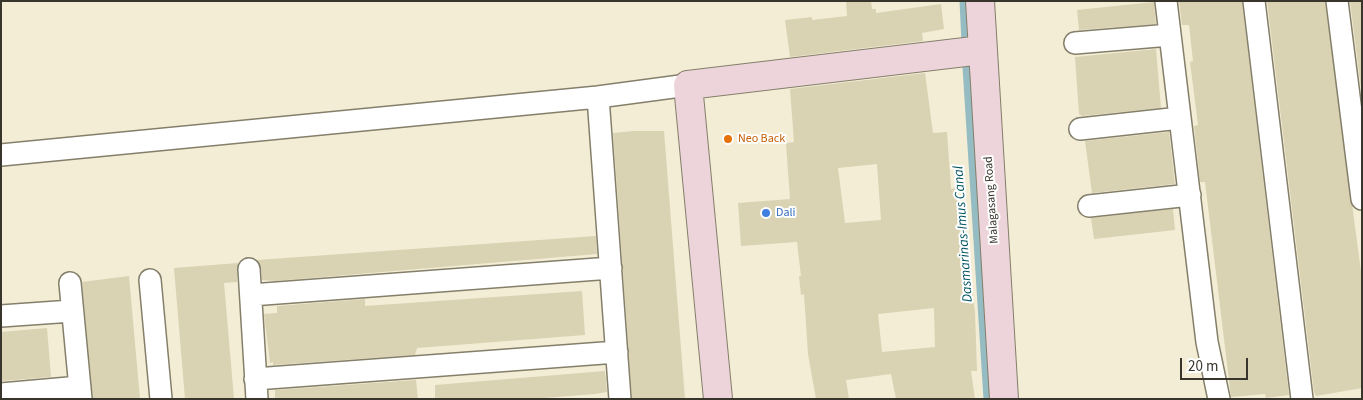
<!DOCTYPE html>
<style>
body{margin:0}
#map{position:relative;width:1363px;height:400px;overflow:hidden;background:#f3edd6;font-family:"Source Sans 3",sans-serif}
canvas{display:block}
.frame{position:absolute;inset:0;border:2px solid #37352c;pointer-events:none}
.scale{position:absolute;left:1180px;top:358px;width:68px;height:22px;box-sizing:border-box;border:2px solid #37352c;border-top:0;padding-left:6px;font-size:15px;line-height:18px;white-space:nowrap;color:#37352c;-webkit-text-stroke:4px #fff;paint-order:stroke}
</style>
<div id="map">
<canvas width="1363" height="400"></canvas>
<div class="frame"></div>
<div class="scale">20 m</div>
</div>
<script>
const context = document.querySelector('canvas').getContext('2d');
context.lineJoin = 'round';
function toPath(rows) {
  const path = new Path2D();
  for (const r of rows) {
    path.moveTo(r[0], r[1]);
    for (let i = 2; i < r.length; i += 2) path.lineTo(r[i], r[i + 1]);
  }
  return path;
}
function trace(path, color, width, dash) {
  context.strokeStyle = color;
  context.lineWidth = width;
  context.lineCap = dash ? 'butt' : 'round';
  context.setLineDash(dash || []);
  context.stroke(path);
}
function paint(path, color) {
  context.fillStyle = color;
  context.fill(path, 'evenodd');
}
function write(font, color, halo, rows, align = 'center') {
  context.font = font + ' "Source Sans 3",sans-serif';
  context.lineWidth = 4;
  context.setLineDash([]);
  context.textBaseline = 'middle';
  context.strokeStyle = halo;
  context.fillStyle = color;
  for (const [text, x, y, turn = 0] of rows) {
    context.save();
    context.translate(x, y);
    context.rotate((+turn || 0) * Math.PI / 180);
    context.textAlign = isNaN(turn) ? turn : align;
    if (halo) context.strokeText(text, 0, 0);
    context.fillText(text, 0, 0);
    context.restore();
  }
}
const stream = toPath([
 [963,1,965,43],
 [966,67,987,399]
]);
const building = toPath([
 [846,1,871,1,872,9,876,9,876,13,941,4,944,29,922,33,923,41,790,57,785,20,812,17,812,20,847,16],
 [1179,1,1242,1,1289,395,1266,398,1265,394,1231,397,1205,182,1200,182,1194,126,1198,125,1190,62,1193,61,1189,25,1182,25],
 [1267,1,1325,1,1362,279,1362,388,1316,396,1314,392],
 [1350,1,1362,1,1362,97],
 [1154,2,1156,24,1079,30,1077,10],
 [1156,49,1161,108,1082,116,1079,114,1075,57],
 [925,73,933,133,947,132,951,189,956,188,965,290,972,288,975,312,977,371,971,371,975,399,896,399,891,374,846,380,849,399,816,399,808,354,804,294,801,295,799,276,801,276,797,242,741,246,738,203,790,199,786,143,794,142,790,89],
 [877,164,881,220,845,223,838,168],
 [934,308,935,347,882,352,878,314],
 [634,131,664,131,685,399,632,399,613,133],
 [1169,132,1175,184,1092,193,1085,141],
 [1173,209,1175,230,1094,239,1091,218],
 [596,236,597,254,275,281,262,280,261,268,257,260],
 [238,263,237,282,224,283,234,399,185,399,174,268],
 [129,276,140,399,93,399,82,282],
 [582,291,585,335,417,348,415,355,273,365,273,362,270,363,264,314,277,313,277,306,365,299,365,306],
 [47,328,51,377,1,381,1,332],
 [605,371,607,392,595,394,532,399,435,399,435,385],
 [416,380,418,399,275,399,275,390]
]);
const street = toPath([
 [1166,1,1207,342,1219,399],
 [1254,1,1302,399],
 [1337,1,1362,199],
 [1075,43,1170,35],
 [598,97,620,399],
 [1080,129,1180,118],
 [1,155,598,97,688,85],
 [1089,206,1190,195],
 [249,269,257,399],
 [150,280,161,399],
 [70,283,81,399],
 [251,295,611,268],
 [1,316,72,311],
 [255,379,617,352],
 [1,394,80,387]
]);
const secondary = toPath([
 [980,1,1004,399],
 [718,399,688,85,982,50]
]);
const markers = [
 [728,139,5,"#e8710a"],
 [766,213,5,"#3f7fe0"]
];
const foodNames = [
 ["Neo Back",738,139]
];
const streetNames = [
 ["Malagasang Road",992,200,-94]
];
const shopNames = [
 ["Dali",776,213]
];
const waterNames = [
 ["Dasmarinas-Imus Canal",964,234,-94]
];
trace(stream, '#96bcc3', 7);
paint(building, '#d9d2b3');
trace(street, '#847f6a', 24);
trace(secondary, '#847f6a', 30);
trace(street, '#fff', 21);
trace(secondary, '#edd4db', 28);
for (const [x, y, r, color] of markers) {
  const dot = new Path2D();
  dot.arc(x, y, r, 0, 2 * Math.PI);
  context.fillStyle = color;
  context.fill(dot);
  trace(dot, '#fff', 2);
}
write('12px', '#c56008', '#fff', foodNames, 'left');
write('12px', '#37352c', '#fff', streetNames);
write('12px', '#366cbe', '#fff', shopNames, 'left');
write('italic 14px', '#005561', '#fff', waterNames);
</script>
